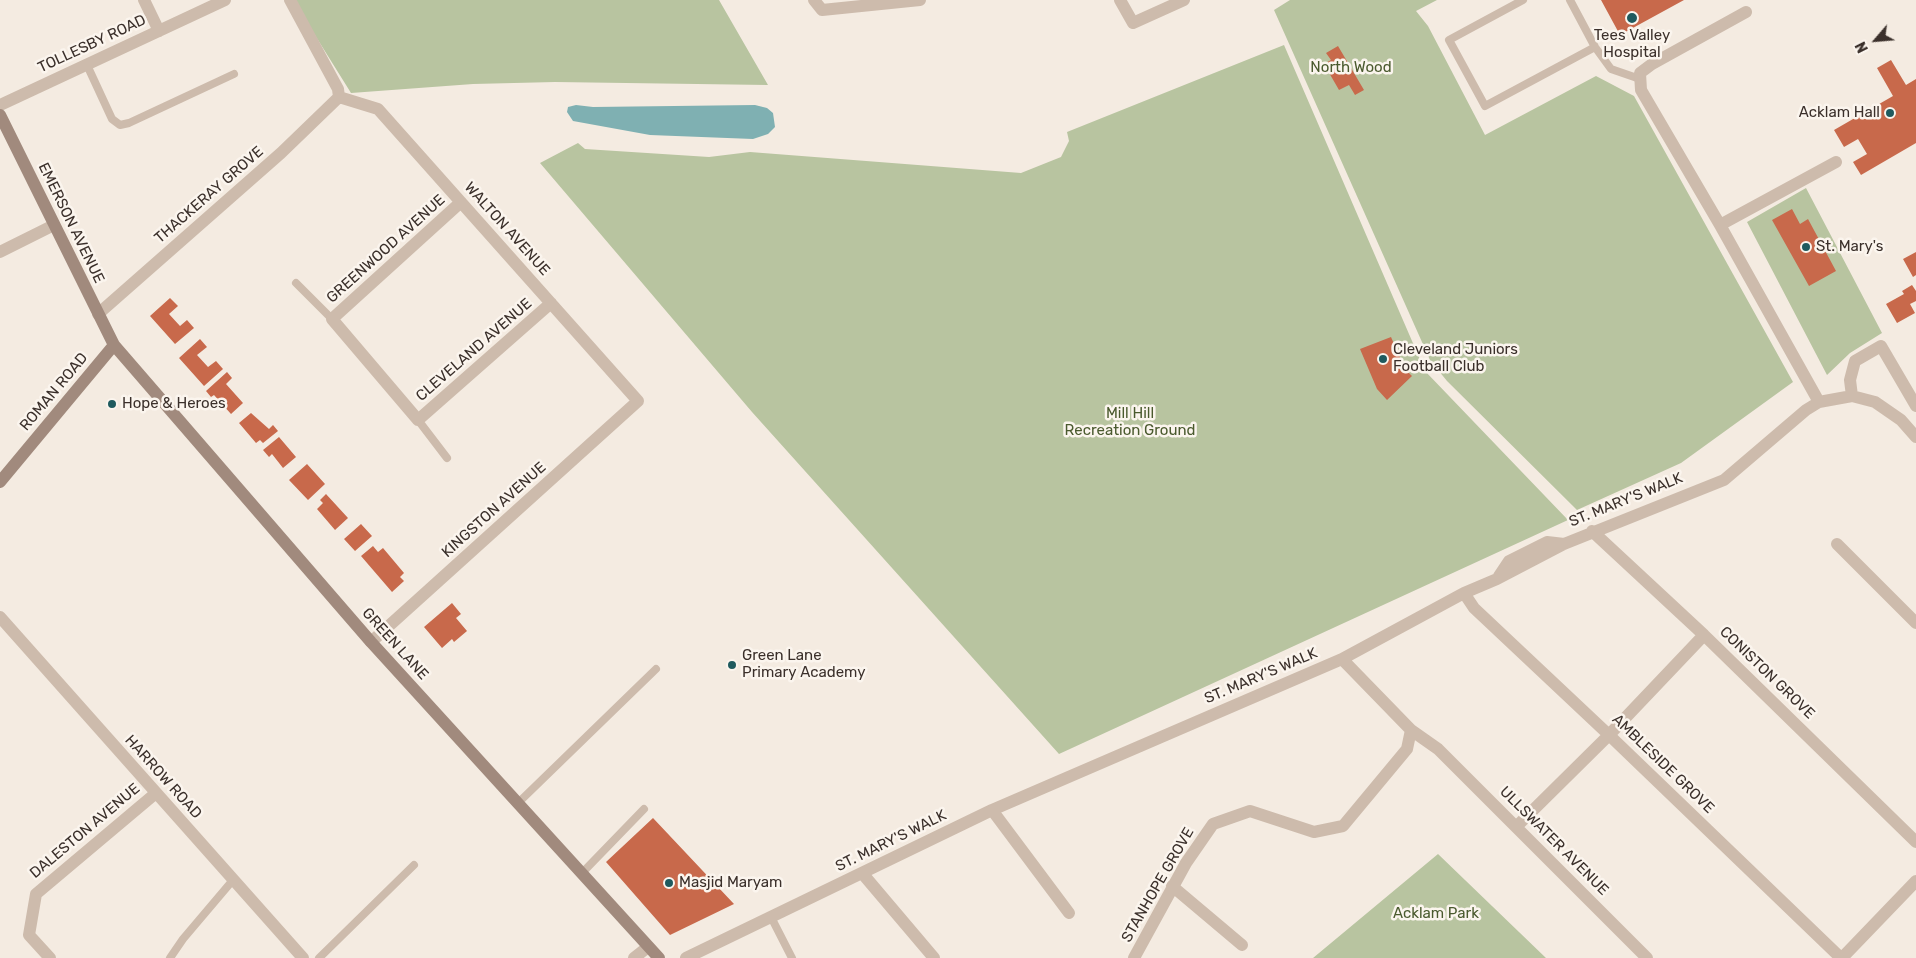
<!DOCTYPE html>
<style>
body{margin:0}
#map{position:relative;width:1916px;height:958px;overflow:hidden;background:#f4ebe1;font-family:Rubik,sans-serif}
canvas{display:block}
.north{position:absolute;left:1851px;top:15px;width:50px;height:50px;-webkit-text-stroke:4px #fbf5ee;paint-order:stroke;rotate:243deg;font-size:14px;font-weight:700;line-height:20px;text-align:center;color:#3b302b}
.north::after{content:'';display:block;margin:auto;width:18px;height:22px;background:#3b302b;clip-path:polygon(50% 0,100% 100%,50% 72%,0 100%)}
</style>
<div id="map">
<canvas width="1916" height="958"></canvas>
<div class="north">N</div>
</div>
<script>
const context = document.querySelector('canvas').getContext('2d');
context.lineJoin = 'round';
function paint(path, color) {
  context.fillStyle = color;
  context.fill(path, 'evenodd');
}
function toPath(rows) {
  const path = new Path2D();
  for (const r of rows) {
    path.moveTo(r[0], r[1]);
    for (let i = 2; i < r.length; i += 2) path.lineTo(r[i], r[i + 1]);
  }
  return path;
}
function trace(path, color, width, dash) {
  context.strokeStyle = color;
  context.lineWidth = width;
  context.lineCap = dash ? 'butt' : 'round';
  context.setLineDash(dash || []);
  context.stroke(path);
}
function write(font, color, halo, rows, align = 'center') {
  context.font = font + ' Rubik,sans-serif';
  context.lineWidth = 5;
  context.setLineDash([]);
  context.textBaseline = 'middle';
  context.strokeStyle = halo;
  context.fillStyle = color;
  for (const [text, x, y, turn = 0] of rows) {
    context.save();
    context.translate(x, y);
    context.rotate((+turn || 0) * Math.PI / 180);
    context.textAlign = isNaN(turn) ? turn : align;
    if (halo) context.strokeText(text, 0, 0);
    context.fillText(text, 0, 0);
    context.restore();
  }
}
const green = toPath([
 [293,0,719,0,768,85,555,82,473,84,351,93],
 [1290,0,1437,0,1416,11,1428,26,1485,135,1596,76,1634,96,1793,382,1681,463,1577,510,1447,381,1430,360,1274,10],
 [1284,45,1425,371,1568,520,1059,754,752,412,540,163,578,143,585,149,709,157,750,152,1021,173,1061,157,1069,141,1067,132],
 [1806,188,1882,333,1850,353,1827,375,1747,222],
 [1438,854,1546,958,1313,958]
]);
const water = toPath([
 [576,105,593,107,755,105,767,108,773,113,775,127,768,134,753,139,650,135,573,121,567,112,568,107]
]);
const building = toPath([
 [1601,0,1684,0,1620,35],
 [1338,46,1364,90,1355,95,1349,85,1339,90,1324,64,1331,60,1326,53],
 [1891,60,1906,85,1916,79,1916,143,1861,175,1853,162,1867,154,1858,139,1844,147,1834,130,1893,96,1877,68],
 [1792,209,1800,224,1808,219,1836,271,1809,286,1772,220],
 [1916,252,1916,275,1913,277,1903,259],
 [1912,285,1916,291,1916,301,1910,304,1915,313,1897,323,1886,304,1904,294,1902,291],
 [170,298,178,306,169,314,180,326,187,320,194,328,175,344,150,316],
 [1391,337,1405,369,1412,376,1387,400,1377,389,1360,349],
 [200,339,207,347,197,355,208,367,216,361,223,369,204,386,179,358],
 [227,372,232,378,226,384,243,403,231,414,214,395,211,397,206,391],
 [251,413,269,429,273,425,278,431,263,443,260,440,256,443,239,423],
 [279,437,296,457,283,468,272,454,269,457,263,450],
 [307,464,325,484,308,500,289,480],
 [326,494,348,518,335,530,317,509,323,503,320,500],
 [361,524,372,536,355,551,344,539],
 [373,546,378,552,383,548,404,573,400,577,404,581,392,592,361,556],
 [452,603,461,614,456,618,467,631,454,642,452,639,442,648,424,627],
 [653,818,734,904,670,935,606,862]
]);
const lane = toPath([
 [1523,0,1449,40,1485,106,1595,47],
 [1570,0,1595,47,1611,69,1640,79],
 [87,65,112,119,120,125,129,123,234,74],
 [296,283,332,319],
 [418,420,447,458],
 [518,803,656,669],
 [582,873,644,809],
 [771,917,792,958],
 [170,958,183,939,233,880],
 [319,958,414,865]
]);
const street = toPath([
 [144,0,159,31],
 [290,0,338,89,339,97],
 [814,0,822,10,920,0],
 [1120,0,1133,23,1184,0],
 [1746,12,1652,64,1640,73,1641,90,1720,225,1819,402],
 [339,97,378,109,638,401,371,642],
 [0,105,225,0],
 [461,202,332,319,418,420,551,303],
 [1720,225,1836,162],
 [0,252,54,225],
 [98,314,281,153,339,97],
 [1852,396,1850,380,1855,361,1881,346,1916,406],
 [1592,531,1704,635,1916,842],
 [1837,544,1916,623],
 [1499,576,1509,561,1547,542,1564,544],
 [1464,593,1474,608,1609,735,1841,958],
 [0,617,303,958],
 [1411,730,1438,749,1647,958],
 [992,810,1069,913],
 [1517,826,1609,735,1704,635],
 [862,873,934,958],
 [1172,886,1242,945],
 [50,958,29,935,36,894,156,793],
 [634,958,648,947],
 [686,958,992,810,1342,659,1464,593,1497,579,1564,544,1724,480,1806,410,1819,402,1852,396,1875,402,1901,420,1916,437],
 [1134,958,1186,863,1213,824,1250,811,1314,832,1343,826,1407,749,1411,730,1342,659],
 [1842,958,1916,881]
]);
const secondary = toPath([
 [0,115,114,345,371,642,659,958],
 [0,482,114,345]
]);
const markers = [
 [1632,18,6,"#1f5a5e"],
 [1890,113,5,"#1f5a5e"],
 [1806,247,5,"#1f5a5e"],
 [1383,359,5,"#1f5a5e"],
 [112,404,5,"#1f5a5e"],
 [732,665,5,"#1f5a5e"],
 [669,883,5,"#1f5a5e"]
];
const poiNames = [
 ["Tees Valley",1632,36,"center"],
 ["Hospital",1632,53,"center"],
 ["Acklam Hall",1880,113,"right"],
 ["St. Mary's",1816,247],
 ["Cleveland Juniors",1393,350],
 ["Football Club",1393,367],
 ["Hope & Heroes",122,404],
 ["Green Lane",742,656],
 ["Primary Academy",742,673],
 ["Masjid Maryam",679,883]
];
const streetNames = [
 ["TOLLESBY ROAD",92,44,-25],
 ["THACKERAY GROVE",209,195,-41],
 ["EMERSON AVENUE",71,223,64],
 ["WALTON AVENUE",507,229,48],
 ["GREENWOOD AVENUE",386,249,-42],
 ["CLEVELAND AVENUE",474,350,-41],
 ["ROMAN ROAD",54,392,-50],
 ["ST. MARY'S WALK",1626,500,-22],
 ["KINGSTON AVENUE",494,510,-42],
 ["GREEN LANE",395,644,48],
 ["CONISTON GROVE",1767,673,44],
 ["ST. MARY'S WALK",1261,676,-23],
 ["AMBLESIDE GROVE",1663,764,44],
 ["HARROW ROAD",163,777,48],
 ["DALESTON AVENUE",85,831,-40],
 ["ST. MARY'S WALK",891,841,-26],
 ["ULLSWATER AVENUE",1554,841,45],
 ["STANHOPE GROVE",1158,885,-60]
];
const parkNames = [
 ["North Wood",1351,68],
 ["Mill Hill",1130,414],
 ["Recreation Ground",1130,431],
 ["Acklam Park",1436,914]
];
paint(green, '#b8c4a0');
paint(water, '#7fb0b2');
paint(building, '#c8694b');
trace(lane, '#cdbbac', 8);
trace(street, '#cdbbac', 12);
trace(secondary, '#a18a7d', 12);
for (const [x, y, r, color] of markers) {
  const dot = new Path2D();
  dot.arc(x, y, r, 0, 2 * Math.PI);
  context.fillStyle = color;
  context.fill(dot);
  trace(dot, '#fbf5ee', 2);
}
write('15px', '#3b302b', '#fbf5ee', poiNames, 'left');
write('15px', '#3b302b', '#fbf5ee', streetNames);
write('15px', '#4a5a2e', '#fbf5ee', parkNames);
</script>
